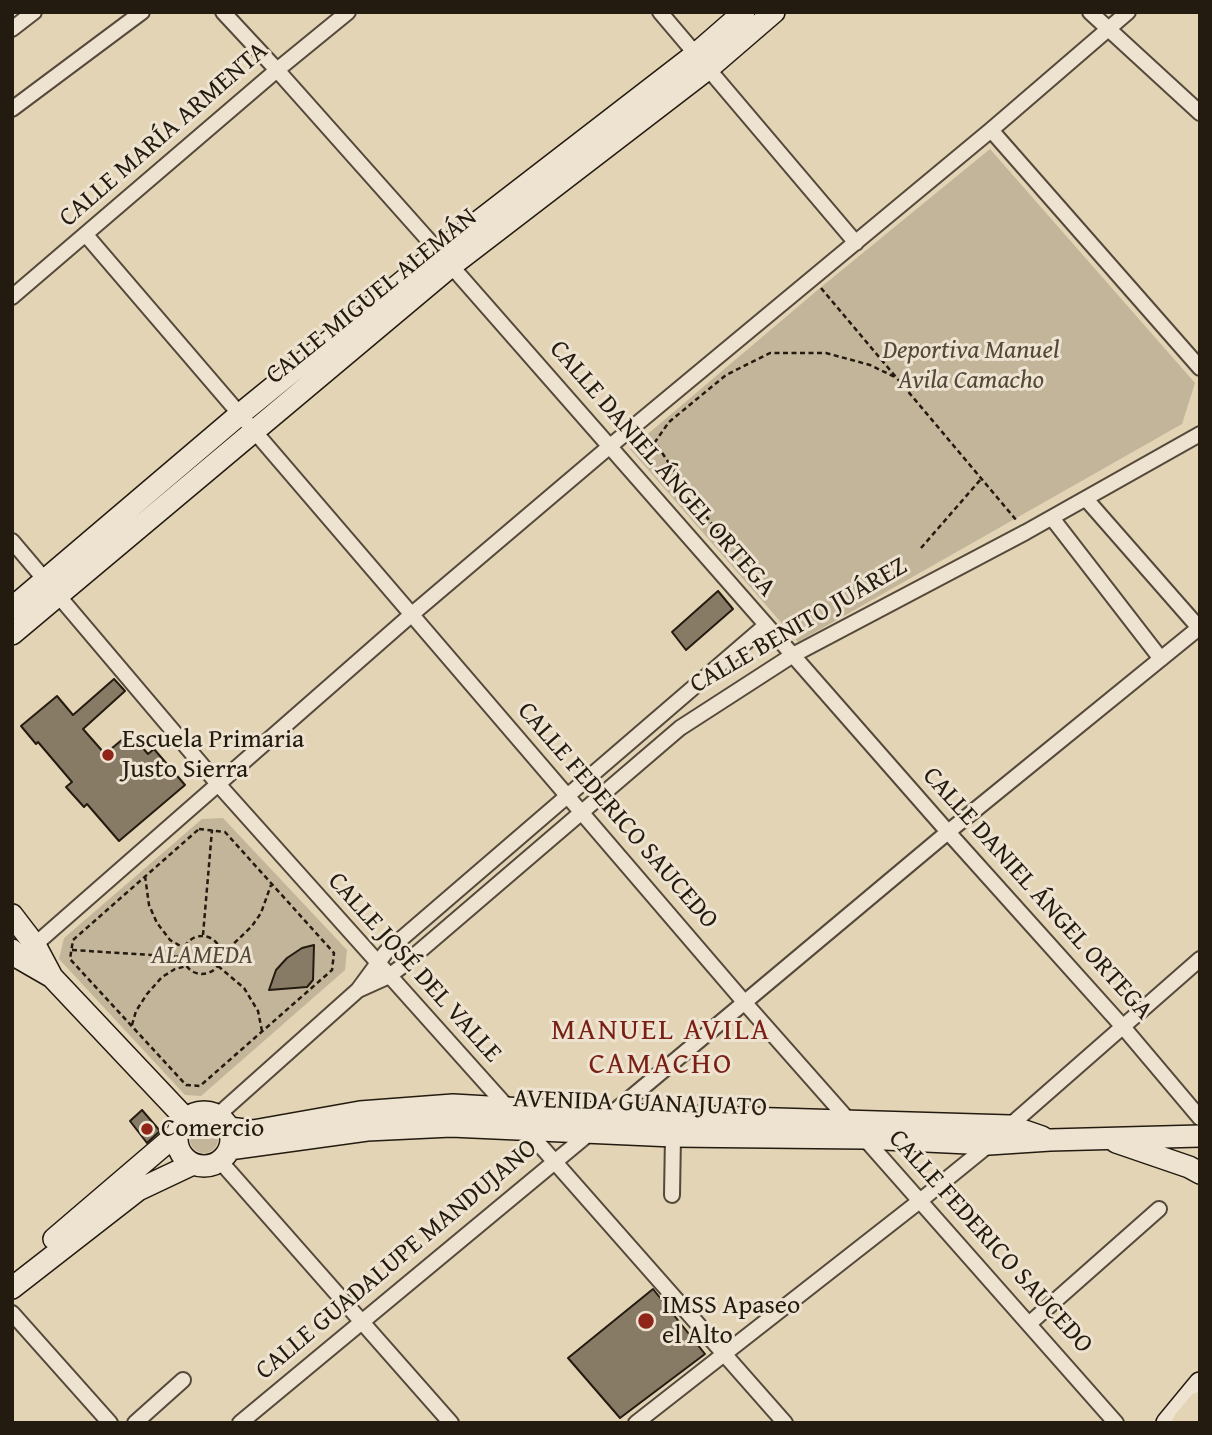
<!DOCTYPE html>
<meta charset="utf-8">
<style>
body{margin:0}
#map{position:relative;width:1212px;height:1435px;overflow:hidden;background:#e3d4b6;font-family:"Gentium Book Plus",serif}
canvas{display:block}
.frame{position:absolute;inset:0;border:14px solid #241b10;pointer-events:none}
</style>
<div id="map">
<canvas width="1212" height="1435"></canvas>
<div class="frame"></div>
</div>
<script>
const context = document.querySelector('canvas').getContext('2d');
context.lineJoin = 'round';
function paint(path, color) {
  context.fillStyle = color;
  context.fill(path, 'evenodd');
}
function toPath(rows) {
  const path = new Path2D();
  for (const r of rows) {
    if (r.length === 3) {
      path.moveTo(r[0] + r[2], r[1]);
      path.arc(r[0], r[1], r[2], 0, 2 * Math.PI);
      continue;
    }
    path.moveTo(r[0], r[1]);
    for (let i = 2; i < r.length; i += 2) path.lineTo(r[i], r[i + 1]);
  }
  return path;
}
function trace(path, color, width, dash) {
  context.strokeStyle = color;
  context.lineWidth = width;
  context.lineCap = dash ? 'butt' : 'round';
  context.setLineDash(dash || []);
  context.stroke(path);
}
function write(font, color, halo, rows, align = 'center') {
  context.font = font + ' "Gentium Book Plus",serif';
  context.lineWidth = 6;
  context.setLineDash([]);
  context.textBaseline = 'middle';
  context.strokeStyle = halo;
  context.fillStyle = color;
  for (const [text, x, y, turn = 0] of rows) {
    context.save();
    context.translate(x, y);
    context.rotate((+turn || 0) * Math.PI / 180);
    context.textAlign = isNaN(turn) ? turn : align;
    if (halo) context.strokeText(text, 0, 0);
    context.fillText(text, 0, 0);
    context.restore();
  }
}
const green = toPath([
 [990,149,1195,383,1182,424,798,642,630,449,820,288],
 [223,818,347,950,345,970,201,1096,185,1095,59,959,64,938,202,819],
 [204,1139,14]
]);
const building = toPath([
 [718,591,733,609,686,650,672,632,718,591],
 [114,679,125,691,83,729,105,754,130,733,148,754,154,749,185,785,119,841,87,804,84,807,66,787,72,782,38,742,36,744,21,726,57,696,73,715,114,679],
 [314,945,313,980,307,987,269,990,276,970,287,958,302,948,314,945],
 [142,1110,160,1131,147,1143,130,1121,142,1110],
 [653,1289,705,1354,620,1418,568,1358,653,1289]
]);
const path = toPath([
 [821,288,1017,521],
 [729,547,686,489,655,442,669,422,726,375,770,353,826,353,870,365,897,378],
 [921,548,981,479],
 [199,829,225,832,334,953,332,970,200,1086,186,1085,70,959,73,940,199,829],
 [145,876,149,905,157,923,170,940,184,948],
 [203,935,212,830],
 [202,955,19],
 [72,950,183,957],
 [222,955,252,926,261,913,271,885],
 [218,966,244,988,258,1011,262,1031],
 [132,1025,136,1011,147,994,162,977,175,969,187,966]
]);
const street = toPath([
 [223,12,277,70,439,252,948,832,1124,1028,1200,1118],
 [660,12,856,243],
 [1090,12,1200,113],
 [12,29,34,12],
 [12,109,142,12],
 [991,130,1200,368],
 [86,235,745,1003,1116,1423],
 [12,297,277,70,348,12],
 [1086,499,1200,629],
 [1052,518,1161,659],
 [12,541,218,784,509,1109],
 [30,949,411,615,609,447,991,130,1128,12],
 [358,990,389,976,401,967,680,728,793,655,1026,532,1200,434],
 [218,1115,358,990,386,952,766,625],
 [610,1115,948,832,1200,627],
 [524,1127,785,1423],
 [1006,1129,1200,959],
 [220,1161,451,1423],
 [672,1195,673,1136],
 [12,1313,110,1423],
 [1030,1323,1159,1209],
 [135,1423,183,1380],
 [240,1423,592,1131],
 [636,1423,921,1200,991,1143]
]);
const secondary = toPath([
 [12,608,239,415,439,252,697,53,744,12],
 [12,634,451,266,709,68,774,12],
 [12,915,35,945,52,977,186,1119],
 [12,950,19,958,52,977],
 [204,1139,27],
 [229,1128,253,1131,360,1112,453,1105,611,1114,1010,1126,1042,1137],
 [1116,1142,1189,1167,1200,1173],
 [229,1149,367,1130,451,1126,673,1136,864,1138,989,1144,1050,1140,1200,1136],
 [54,1239,178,1133],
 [12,1288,138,1190,193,1164],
 [1167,1423,1200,1383]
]);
const highway = toPath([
 [1185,1423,1200,1405]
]);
const markers = [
 [108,755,7,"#8f2418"],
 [147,1129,7,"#8f2418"],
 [646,1321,9,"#8f2418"]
];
const streetNames = [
 ["CALLE MARÍA ARMENTA",164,135,-41],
 ["CALLE MIGUEL ALEMÁN",372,297,-39],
 ["CALLE DANIEL ÁNGEL ORTEGA",662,469,49],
 ["CALLE BENITO JUÁREZ",799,626,-30],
 ["CALLE FEDERICO SAUCEDO",617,816,49],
 ["CALLE DANIEL ÁNGEL ORTEGA",1037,894,48],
 ["CALLE JOSÉ DEL VALLE",414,968,48],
 ["AVENIDA GUANAJUATO",640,1104,2],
 ["CALLE FEDERICO SAUCEDO",990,1242,48],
 ["CALLE GUADALUPE MANDUJANO",397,1260,-40]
];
const parkNames = [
 ["Deportiva Manuel",971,351],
 ["Avila Camacho",971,381],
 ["ALAMEDA",202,956]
];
const poiNames = [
 ["Escuela Primaria",122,740],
 ["Justo Sierra",122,770],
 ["Comercio",161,1129],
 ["IMSS Apaseo",662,1306],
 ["el Alto",662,1336]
];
const quarterNames = [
 ["MANUEL AVILA",661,1031],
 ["CAMACHO",661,1065]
];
paint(green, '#c3b59a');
paint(building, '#877b66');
trace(building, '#241b10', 2);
trace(street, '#54493a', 18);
trace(secondary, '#241b10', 24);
trace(highway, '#241b10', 30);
trace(path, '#241b10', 2.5, [5, 3.5]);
trace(street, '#ede3d0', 14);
trace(secondary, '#ede3d0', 21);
trace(highway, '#e3d4b6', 26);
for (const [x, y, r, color] of markers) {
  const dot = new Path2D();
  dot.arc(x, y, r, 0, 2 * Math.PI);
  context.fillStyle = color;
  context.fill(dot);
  trace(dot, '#ede3d0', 2.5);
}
write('26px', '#241b10', '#ede3d0', streetNames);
write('italic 26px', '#544939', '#ede3d0', parkNames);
write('26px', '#241b10', '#ede3d0', poiNames, 'left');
context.letterSpacing = '2px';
write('30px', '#7a1f14', '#ede3d0', quarterNames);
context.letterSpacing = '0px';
</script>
